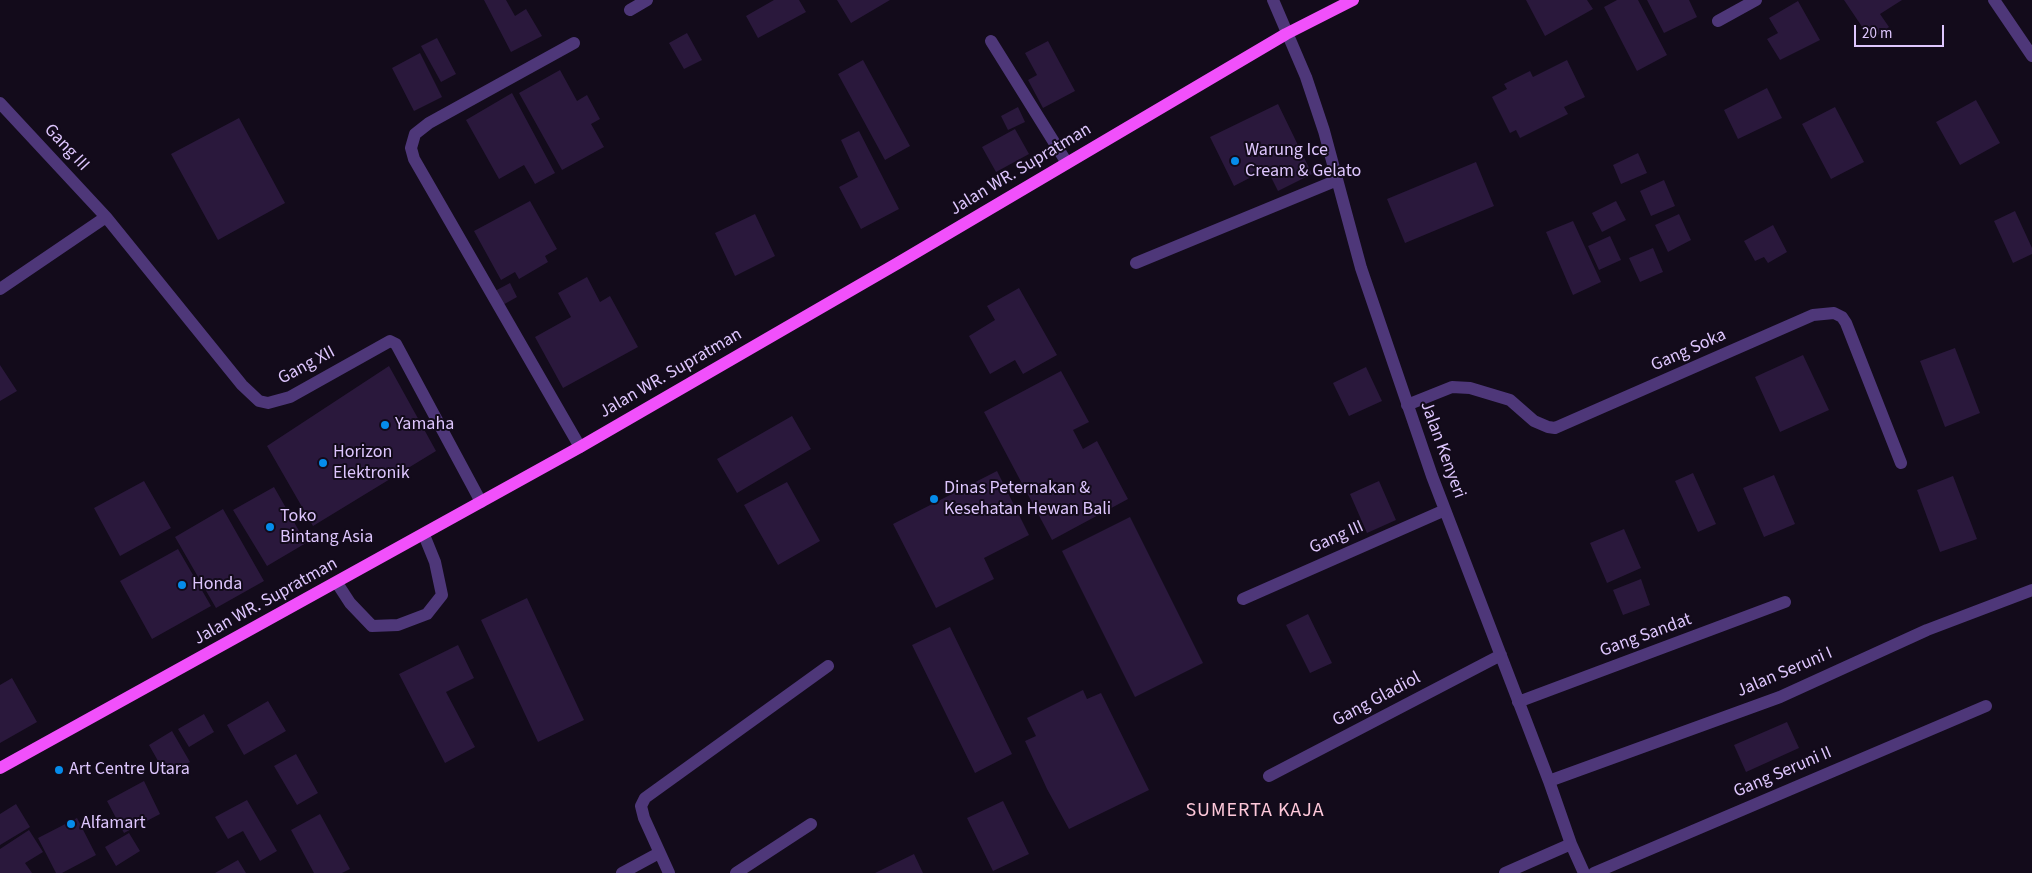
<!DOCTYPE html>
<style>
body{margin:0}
#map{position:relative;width:2032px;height:873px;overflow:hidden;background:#130b1b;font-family:"Source Sans 3",sans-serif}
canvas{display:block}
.scale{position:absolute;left:1854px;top:25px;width:90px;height:22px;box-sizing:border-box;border:2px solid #dec6fe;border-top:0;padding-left:6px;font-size:15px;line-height:18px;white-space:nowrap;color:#dec6fe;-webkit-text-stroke:4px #130b1b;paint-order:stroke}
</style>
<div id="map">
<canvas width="2032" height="873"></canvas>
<div class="scale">20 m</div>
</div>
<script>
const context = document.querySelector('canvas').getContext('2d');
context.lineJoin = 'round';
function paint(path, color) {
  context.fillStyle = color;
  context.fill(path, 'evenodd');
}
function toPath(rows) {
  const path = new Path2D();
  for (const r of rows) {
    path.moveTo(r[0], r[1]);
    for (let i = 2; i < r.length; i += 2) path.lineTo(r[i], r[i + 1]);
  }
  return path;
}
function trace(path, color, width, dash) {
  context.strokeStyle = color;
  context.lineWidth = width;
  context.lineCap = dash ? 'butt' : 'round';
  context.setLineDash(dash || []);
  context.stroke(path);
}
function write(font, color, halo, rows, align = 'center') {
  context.font = font + ' "Source Sans 3",sans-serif';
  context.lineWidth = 4;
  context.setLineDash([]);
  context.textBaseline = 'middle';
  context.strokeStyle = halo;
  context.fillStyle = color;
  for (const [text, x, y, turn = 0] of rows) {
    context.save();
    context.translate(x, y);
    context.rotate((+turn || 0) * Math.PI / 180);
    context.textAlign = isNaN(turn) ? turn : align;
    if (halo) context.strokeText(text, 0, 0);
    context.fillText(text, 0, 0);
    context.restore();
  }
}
const building = toPath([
 [484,0,506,0,515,16,526,9,542,36,511,52],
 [774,0,799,0,806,12,758,38,746,16],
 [837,0,890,0,851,23],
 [1526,0,1587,0,1593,9,1545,36],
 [1617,0,1638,0,1667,55,1637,71,1604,7],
 [1647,0,1689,0,1697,17,1664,33],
 [1844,0,1902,0,1880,14,1889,27,1871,40],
 [1798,1,1820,40,1780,60,1767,39,1778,33,1769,18],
 [687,33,702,60,684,69,669,43],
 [437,38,456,74,441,82,421,46],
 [1048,41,1075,91,1043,108,1028,80,1037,75,1025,53],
 [420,53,442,97,414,111,392,68],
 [863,60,910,146,885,160,838,74],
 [1567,60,1585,97,1564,107,1568,114,1520,138,1516,130,1510,133,1492,97,1507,89,1504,84,1530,71,1533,77],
 [560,70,577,101,587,95,600,119,591,124,604,147,562,170,519,93],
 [1767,88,1782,118,1738,139,1724,110],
 [512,93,555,173,535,184,524,165,499,179,466,120],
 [1976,100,2000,143,1960,165,1936,122],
 [1278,104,1312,174,1278,191,1267,169,1234,186,1210,137],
 [1018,107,1025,122,1008,130,1001,116],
 [1835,107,1864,162,1831,179,1802,124],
 [239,118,285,203,218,240,171,154],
 [1015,129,1029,154,996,172,982,147],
 [859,131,899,209,861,229,839,187,858,177,841,140],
 [1638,153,1647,173,1621,184,1613,165],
 [1476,162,1494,206,1405,243,1387,199],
 [1664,180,1675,206,1651,216,1640,191],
 [530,201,557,249,545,256,548,262,519,279,515,272,501,280,474,231],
 [1616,201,1626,220,1602,232,1592,213],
 [2015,211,2032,248,2032,254,2013,263,1994,221],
 [755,214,775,256,735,276,715,233],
 [1679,214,1691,240,1668,252,1655,225],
 [1573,221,1601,282,1573,295,1546,232],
 [1773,225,1787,252,1768,263,1764,257,1755,261,1744,241],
 [1610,236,1621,260,1599,270,1588,246],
 [1653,248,1663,272,1640,282,1629,258],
 [587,277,600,302,610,296,638,347,563,388,535,337,571,317,558,293],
 [510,283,517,297,501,306,493,292],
 [1019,288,1057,355,1023,374,1015,360,990,374,969,336,995,320,987,306],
 [1955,348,1980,413,1945,427,1920,361],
 [1803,355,1829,410,1780,432,1755,377],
 [0,365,17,391,0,401],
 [389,366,436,451,313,526,267,446],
 [1366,367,1382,401,1349,416,1333,383],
 [1061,371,1089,422,1073,430,1083,449,1097,441,1128,499,1052,540,984,412],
 [792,416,811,449,737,493,717,459],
 [997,471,1029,535,984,558,994,579,936,608,893,524],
 [1693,473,1716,524,1698,532,1675,481],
 [1774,475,1795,524,1764,537,1743,488],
 [1953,476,1977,539,1940,552,1917,490],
 [144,481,171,528,120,556,94,508],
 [1379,481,1396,520,1367,533,1350,494],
 [787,482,820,541,778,565,744,505],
 [274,487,306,543,267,566,233,510],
 [223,509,264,581,216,608,175,537],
 [1130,517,1203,663,1135,697,1062,551],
 [1624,529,1641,568,1607,583,1590,543],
 [178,549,211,606,152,639,120,581],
 [1641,579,1650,605,1623,615,1613,590],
 [527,598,584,720,538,742,481,620],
 [1308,614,1332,663,1310,673,1286,625],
 [950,627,1012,754,975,773,912,645],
 [458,645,474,678,446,692,475,747,445,763,399,674],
 [12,678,37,722,0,743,0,685],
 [1083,690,1087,699,1101,693,1149,790,1069,829,1047,789,1025,741,1036,736,1027,718],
 [268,701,286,731,244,755,227,725],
 [204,714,214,732,189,747,178,729],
 [1787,722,1799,748,1746,772,1734,745],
 [172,731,190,762,166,775,149,745],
 [296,754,318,793,297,805,274,766],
 [144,781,160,814,124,833,107,801],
 [247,800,277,851,260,861,243,831,228,839,215,817],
 [1003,801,1029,854,993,871,967,818],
 [16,804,30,827,0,845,0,814],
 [320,814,350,869,342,873,314,873,291,830],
 [77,818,96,855,62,873,56,873,38,838],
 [29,830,43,852,25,863,32,873,0,873,0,849],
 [129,833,140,851,116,866,105,847],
 [914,854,923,873,875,873],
 [238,860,246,873,215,873]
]);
const minor = toPath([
 [1273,0,1306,77,1324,131,1361,268,1432,476,1549,781,1571,844,1584,873],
 [1994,0,2032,56],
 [630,10,647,0],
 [1718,21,1756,0],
 [991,41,1067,163],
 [574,43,429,123,415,134,411,148,414,159,580,447],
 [0,103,106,217,242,385,259,401,268,403,290,397,390,341,396,344,481,502],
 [1136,263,1335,181],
 [0,289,106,217],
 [1407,405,1452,387,1470,388,1510,400,1534,421,1548,427,1555,428,1813,315,1834,313,1842,317,1846,323,1901,463],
 [337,583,350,603,372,626,398,625,427,614,442,595,435,562,424,535],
 [1243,599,1445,510],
 [1518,702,1785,602],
 [1269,776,1501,655],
 [1549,781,1780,697,1927,630,2032,590],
 [622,873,659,853],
 [669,873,644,818,641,806,645,798,828,666],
 [736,873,811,824],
 [1505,873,1571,844],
 [1594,873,1986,706]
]);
const major = toPath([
 [0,768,580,447,898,263,1286,34,1353,0]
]);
const markers = [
 [1235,161,5,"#058ceb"],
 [385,425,5,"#058ceb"],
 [323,463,5,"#058ceb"],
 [934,499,5,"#058ceb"],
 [270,527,5,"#058ceb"],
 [182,585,5,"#058ceb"],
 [59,770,5,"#058ceb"],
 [71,824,5,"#058ceb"]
];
const streetNames = [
 ["Gang III",66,148,47],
 ["Jalan WR. Supratman",1021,170,-31],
 ["Gang Soka",1689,351,-24],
 ["Gang XII",307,366,-28],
 ["Jalan WR. Supratman",671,374,-30],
 ["Jalan Kenyeri",1442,450,70],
 ["Gang III",1337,538,-24],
 ["Jalan WR. Supratman",266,602,-29],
 ["Gang Sandat",1646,636,-20],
 ["Jalan Seruni I",1785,673,-23],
 ["Gang Gladiol",1377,700,-28],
 ["Gang Seruni II",1783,773,-23]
];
const poiNames = [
 ["Warung Ice",1245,151],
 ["Cream & Gelato",1245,172],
 ["Yamaha",395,425],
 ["Horizon",333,453],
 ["Elektronik",333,474],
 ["Dinas Peternakan &",944,489],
 ["Kesehatan Hewan Bali",944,510],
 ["Toko",280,517],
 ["Bintang Asia",280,538],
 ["Honda",192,585],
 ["Art Centre Utara",69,770],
 ["Alfamart",81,824]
];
const quarterNames = [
 ["SUMERTA KAJA",1255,812]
];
paint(building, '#2a183c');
trace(minor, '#4e3779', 12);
trace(major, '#f150fb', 12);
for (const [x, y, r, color] of markers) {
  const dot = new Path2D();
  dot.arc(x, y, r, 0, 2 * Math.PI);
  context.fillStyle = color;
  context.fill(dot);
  trace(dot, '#130b1b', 2);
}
write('18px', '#dec6fe', '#130b1b', streetNames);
write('18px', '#dec6fe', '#130b1b', poiNames, 'left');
context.letterSpacing = '1px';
write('20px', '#fec8da', '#130b1b', quarterNames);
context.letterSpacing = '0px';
</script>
